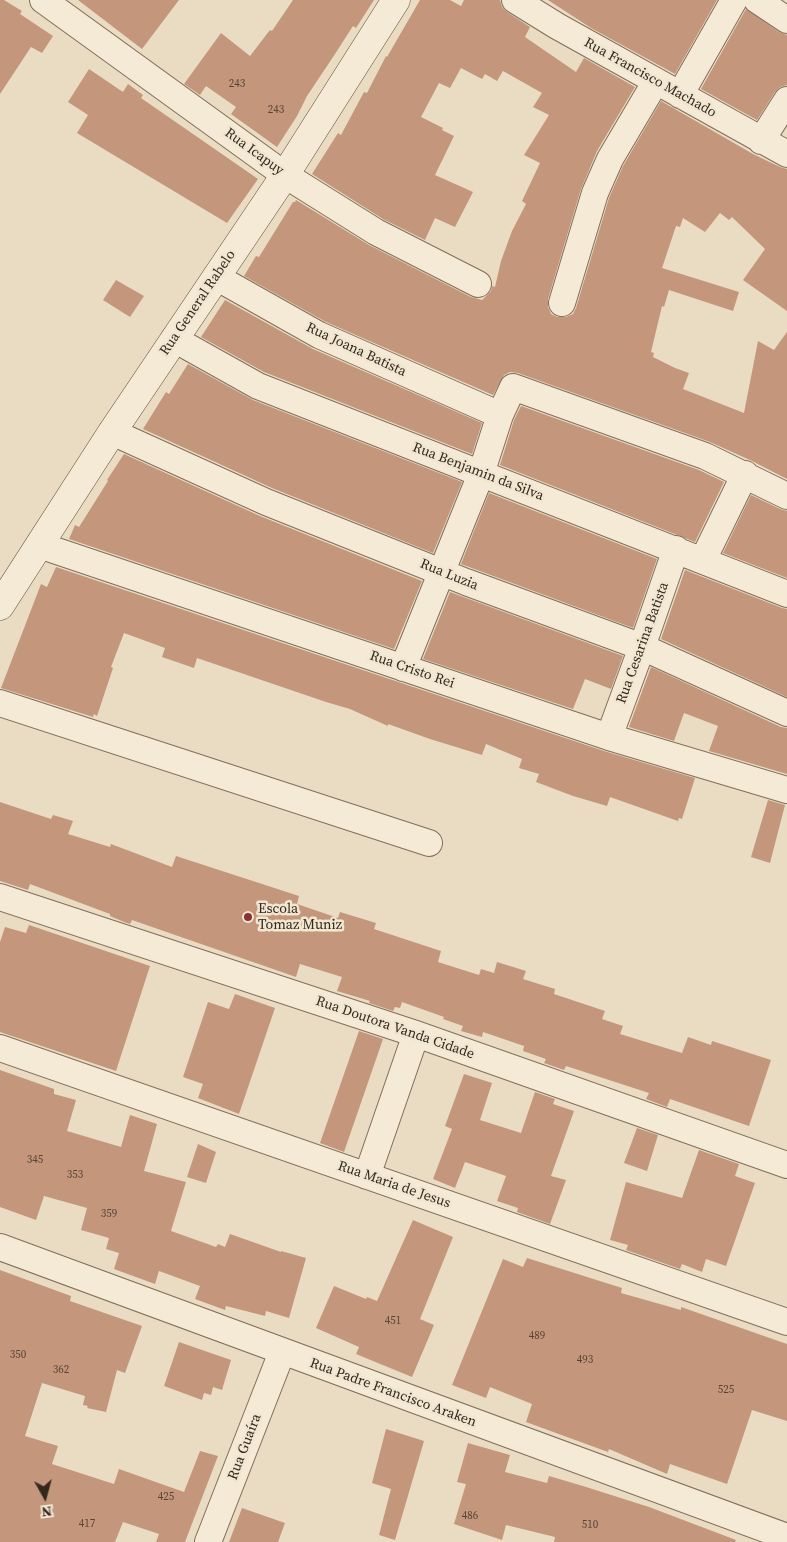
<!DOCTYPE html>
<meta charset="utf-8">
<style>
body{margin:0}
#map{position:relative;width:787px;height:1542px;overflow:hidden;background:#e9dcc2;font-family:"Source Serif 4",serif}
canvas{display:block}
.north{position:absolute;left:20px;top:1472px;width:50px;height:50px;-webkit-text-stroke:4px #f1e7d1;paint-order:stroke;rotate:173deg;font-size:14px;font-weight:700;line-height:20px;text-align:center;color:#33271e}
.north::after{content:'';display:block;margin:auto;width:18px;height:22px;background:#33271e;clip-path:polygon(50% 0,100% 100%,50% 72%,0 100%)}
</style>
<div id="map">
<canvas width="787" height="1542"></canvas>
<div class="north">N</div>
</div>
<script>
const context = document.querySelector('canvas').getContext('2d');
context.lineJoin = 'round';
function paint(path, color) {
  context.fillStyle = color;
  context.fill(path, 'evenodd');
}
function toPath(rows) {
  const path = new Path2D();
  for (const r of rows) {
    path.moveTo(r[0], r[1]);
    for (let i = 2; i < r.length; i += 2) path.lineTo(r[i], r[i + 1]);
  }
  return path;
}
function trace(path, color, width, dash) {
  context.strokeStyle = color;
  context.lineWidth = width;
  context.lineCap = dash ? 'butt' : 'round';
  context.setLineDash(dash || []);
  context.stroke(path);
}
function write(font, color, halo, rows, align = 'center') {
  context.font = font + ' "Source Serif 4",serif';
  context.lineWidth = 5;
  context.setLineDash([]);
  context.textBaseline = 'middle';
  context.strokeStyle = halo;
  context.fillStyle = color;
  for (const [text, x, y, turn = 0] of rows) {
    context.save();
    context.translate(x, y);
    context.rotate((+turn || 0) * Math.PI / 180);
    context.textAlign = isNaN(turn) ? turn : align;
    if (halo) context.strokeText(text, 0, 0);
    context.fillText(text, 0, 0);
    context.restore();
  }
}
const building = toPath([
 [0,0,4,0,22,11,20,14,53,36,42,53,31,47,0,94],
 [78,0,179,0,142,49],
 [293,0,374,0,356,28,353,26,335,54,307,96,297,116,277,147,231,114,236,107,206,86,200,95,184,84,221,33,250,56,270,30,272,31],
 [420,0,450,0,461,6,464,0,500,0,502,7,507,12,530,27,525,37,576,72,584,58,635,87,597,151,581,189,548,299,548,307,551,314,557,317,566,317,573,314,576,308,609,198,623,166,661,101,753,154,780,167,787,169,787,311,743,280,765,249,732,217,729,220,720,213,705,232,683,218,680,227,676,226,662,268,739,292,733,311,669,290,664,307,662,306,651,352,654,353,653,357,675,368,689,373,683,389,744,413,758,341,774,350,787,332,787,479,752,461,710,442,518,373,510,372,504,375,493,395,326,322,244,276,256,256,259,257,293,202,295,202,296,200,369,245,471,297,482,300,491,291,492,286,495,287,501,261,512,231,526,204,522,201,540,163,524,155,549,115,533,107,542,93,503,71,497,81,485,74,482,79,461,68,450,88,439,83,421,117,443,128,442,130,454,136,435,175,473,192,455,227,435,218,425,240,383,219,312,174,338,133,341,135,364,92,367,93,386,56,387,57],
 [548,0,717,0,675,74,591,28],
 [746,9,779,32,787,35,787,85,780,87,775,92,757,120,701,89],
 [89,69,123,92,128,84,143,95,141,98,258,179,227,223,77,133,88,115,68,102],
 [116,280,144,296,130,317,103,300],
 [225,300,313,349,482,423,472,454,264,372,201,337],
 [188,364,253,400,462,482,433,553,272,488,143,429,166,392,169,394],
 [521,406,699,470,724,482,695,542,500,465,514,420],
 [124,454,260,516,422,581,394,649,69,539,75,525,79,527,108,481,107,480],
 [489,493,657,559,633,628,461,564],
 [751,495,780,509,787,511,787,578,723,553],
 [56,567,604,751,695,778,682,819,679,818,678,821,610,797,607,806,573,796,536,782,539,774,519,768,522,759,486,744,482,755,430,739,388,724,388,726,350,709,326,702,197,658,194,668,162,657,165,648,124,633,111,667,113,668,97,716,94,714,93,717,1,688,41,584,47,587],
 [685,570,782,608,787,609,787,697,661,639],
 [450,592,623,656,611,689,585,679,573,709,423,659],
 [651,667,781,727,787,728,787,774,709,751,718,726,684,713,674,741,629,727],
 [768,800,785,805,770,863,751,857],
 [0,802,51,819,53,815,73,821,68,834,110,847,111,844,172,867,176,856,299,896,297,904,338,918,340,912,376,923,374,929,441,951,438,962,479,975,481,969,494,973,497,962,526,971,523,979,555,989,554,994,605,1011,602,1019,623,1026,620,1034,682,1053,688,1037,711,1045,712,1041,771,1060,749,1126,670,1099,667,1107,646,1099,649,1093,566,1066,564,1070,544,1063,546,1059,523,1051,524,1046,483,1032,482,1037,461,1031,463,1026,443,1019,444,1017,402,1002,400,1008,395,1007,393,1011,369,1003,370,1001,337,991,342,977,300,964,296,977,132,920,130,924,124,922,110,916,110,914,30,884,28,890,0,881],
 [29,925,150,966,116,1071,0,1032,0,942,5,927,26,933],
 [235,994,275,1008,239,1114,198,1098,203,1084,183,1077,208,1002,229,1009],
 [359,1031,383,1039,344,1152,320,1143],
 [0,1070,54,1089,54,1094,76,1100,67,1131,121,1147,130,1115,157,1124,144,1171,186,1182,171,1231,216,1247,218,1244,225,1247,230,1234,281,1252,281,1251,306,1258,289,1318,266,1311,265,1316,226,1306,225,1310,195,1299,200,1286,159,1271,155,1284,114,1269,119,1253,106,1249,109,1238,81,1230,87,1208,44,1196,36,1220,0,1207],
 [464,1074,492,1083,480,1120,521,1133,535,1092,555,1099,553,1104,574,1111,551,1176,566,1180,550,1224,517,1212,518,1208,497,1201,506,1176,465,1162,455,1188,433,1179,452,1129,445,1126],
 [637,1128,658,1135,647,1171,624,1163],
 [198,1144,216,1152,206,1183,187,1177],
 [699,1150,739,1164,735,1176,755,1183,726,1266,706,1259,702,1272,682,1264,680,1269,626,1250,628,1245,610,1240,626,1182,682,1198],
 [413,1220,453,1237,420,1319,434,1325,412,1377,356,1354,359,1347,316,1328,334,1286,366,1299,367,1297,377,1301],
 [527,1258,622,1288,621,1293,681,1310,681,1307,787,1344,787,1421,752,1410,727,1484,670,1464,667,1474,609,1449,608,1452,526,1422,532,1404,490,1387,486,1398,452,1385,503,1259,523,1267],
 [0,1270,71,1296,70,1301,142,1326,125,1373,117,1370,106,1412,87,1408,88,1406,83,1405,85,1396,42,1383,25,1436,58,1446,52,1464,114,1484,119,1469,184,1492,200,1451,218,1456,185,1542,156,1542,159,1534,123,1522,115,1542,0,1542],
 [179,1342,231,1360,222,1390,213,1387,211,1395,204,1393,202,1400,164,1386],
 [386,1429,424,1441,395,1540,379,1535,391,1489,372,1483],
 [468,1443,510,1455,505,1472,547,1483,549,1476,583,1486,649,1507,736,1540,735,1542,554,1542,555,1537,506,1525,502,1540,454,1524,466,1484,457,1482],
 [242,1508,285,1523,278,1542,229,1542]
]);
const street = toPath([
 [43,0,285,175,376,232,478,284],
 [515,0,557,26,787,154],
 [757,0,787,20],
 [680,95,734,0],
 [761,141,787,100],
 [216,277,319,335,500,415],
 [562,303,595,193,610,159,656,81],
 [174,339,258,386,787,594],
 [112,432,266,502,466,582,642,647,787,713],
 [39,545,609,737,787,790],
 [703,560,745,474],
 [403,668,481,474,500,415,513,387,705,456,787,496],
 [0,703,429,843],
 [609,737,642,647,676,549],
 [0,897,416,1034,787,1165],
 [0,1048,787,1322],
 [367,1176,416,1034],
 [0,1247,787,1537],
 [208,1542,282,1352]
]);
const secondary = toPath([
 [0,606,112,432,285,175,396,0]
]);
const markers = [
 [248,917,5,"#8a3135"]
];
const numberNames = [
 ["243",237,84],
 ["243",276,110],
 ["345",35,1160],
 ["353",75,1175],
 ["359",109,1214],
 ["451",393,1321],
 ["489",537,1336],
 ["350",18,1355],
 ["493",585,1360],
 ["362",61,1370],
 ["525",726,1390],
 ["425",166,1497],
 ["486",470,1516],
 ["417",87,1524],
 ["510",590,1525]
];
const streetNames = [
 ["Rua Francisco Machado",650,78,29],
 ["Rua Icapuy",254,152,36],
 ["Rua General Rabelo",198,303,-56],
 ["Rua Joana Batista",356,350,25],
 ["Rua Benjamin da Silva",478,472,21],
 ["Rua Luzia",449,575,22],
 ["Rua Cesarina Batista",643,643,-70],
 ["Rua Cristo Rei",412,670,19],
 ["Rua Doutora Vanda Cidade",395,1028,19],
 ["Rua Maria de Jesus",394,1185,19],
 ["Rua Padre Francisco Araken",393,1393,20],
 ["Rua Guaíra",245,1447,-69]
];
const poiNames = [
 ["Escola",258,909],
 ["Tomaz Muniz",258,925]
];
paint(building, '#c4977c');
trace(street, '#816e5b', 28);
trace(secondary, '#634f3e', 29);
trace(street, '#f5ead5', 26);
trace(secondary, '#f5ead5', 28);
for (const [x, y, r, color] of markers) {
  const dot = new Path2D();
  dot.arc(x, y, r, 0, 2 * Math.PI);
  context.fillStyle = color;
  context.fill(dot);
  trace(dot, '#f1e7d1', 2);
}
write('11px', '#574336', null, numberNames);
write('14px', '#33271e', '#f1e7d1', streetNames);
write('14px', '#33271e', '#f1e7d1', poiNames, 'left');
</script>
